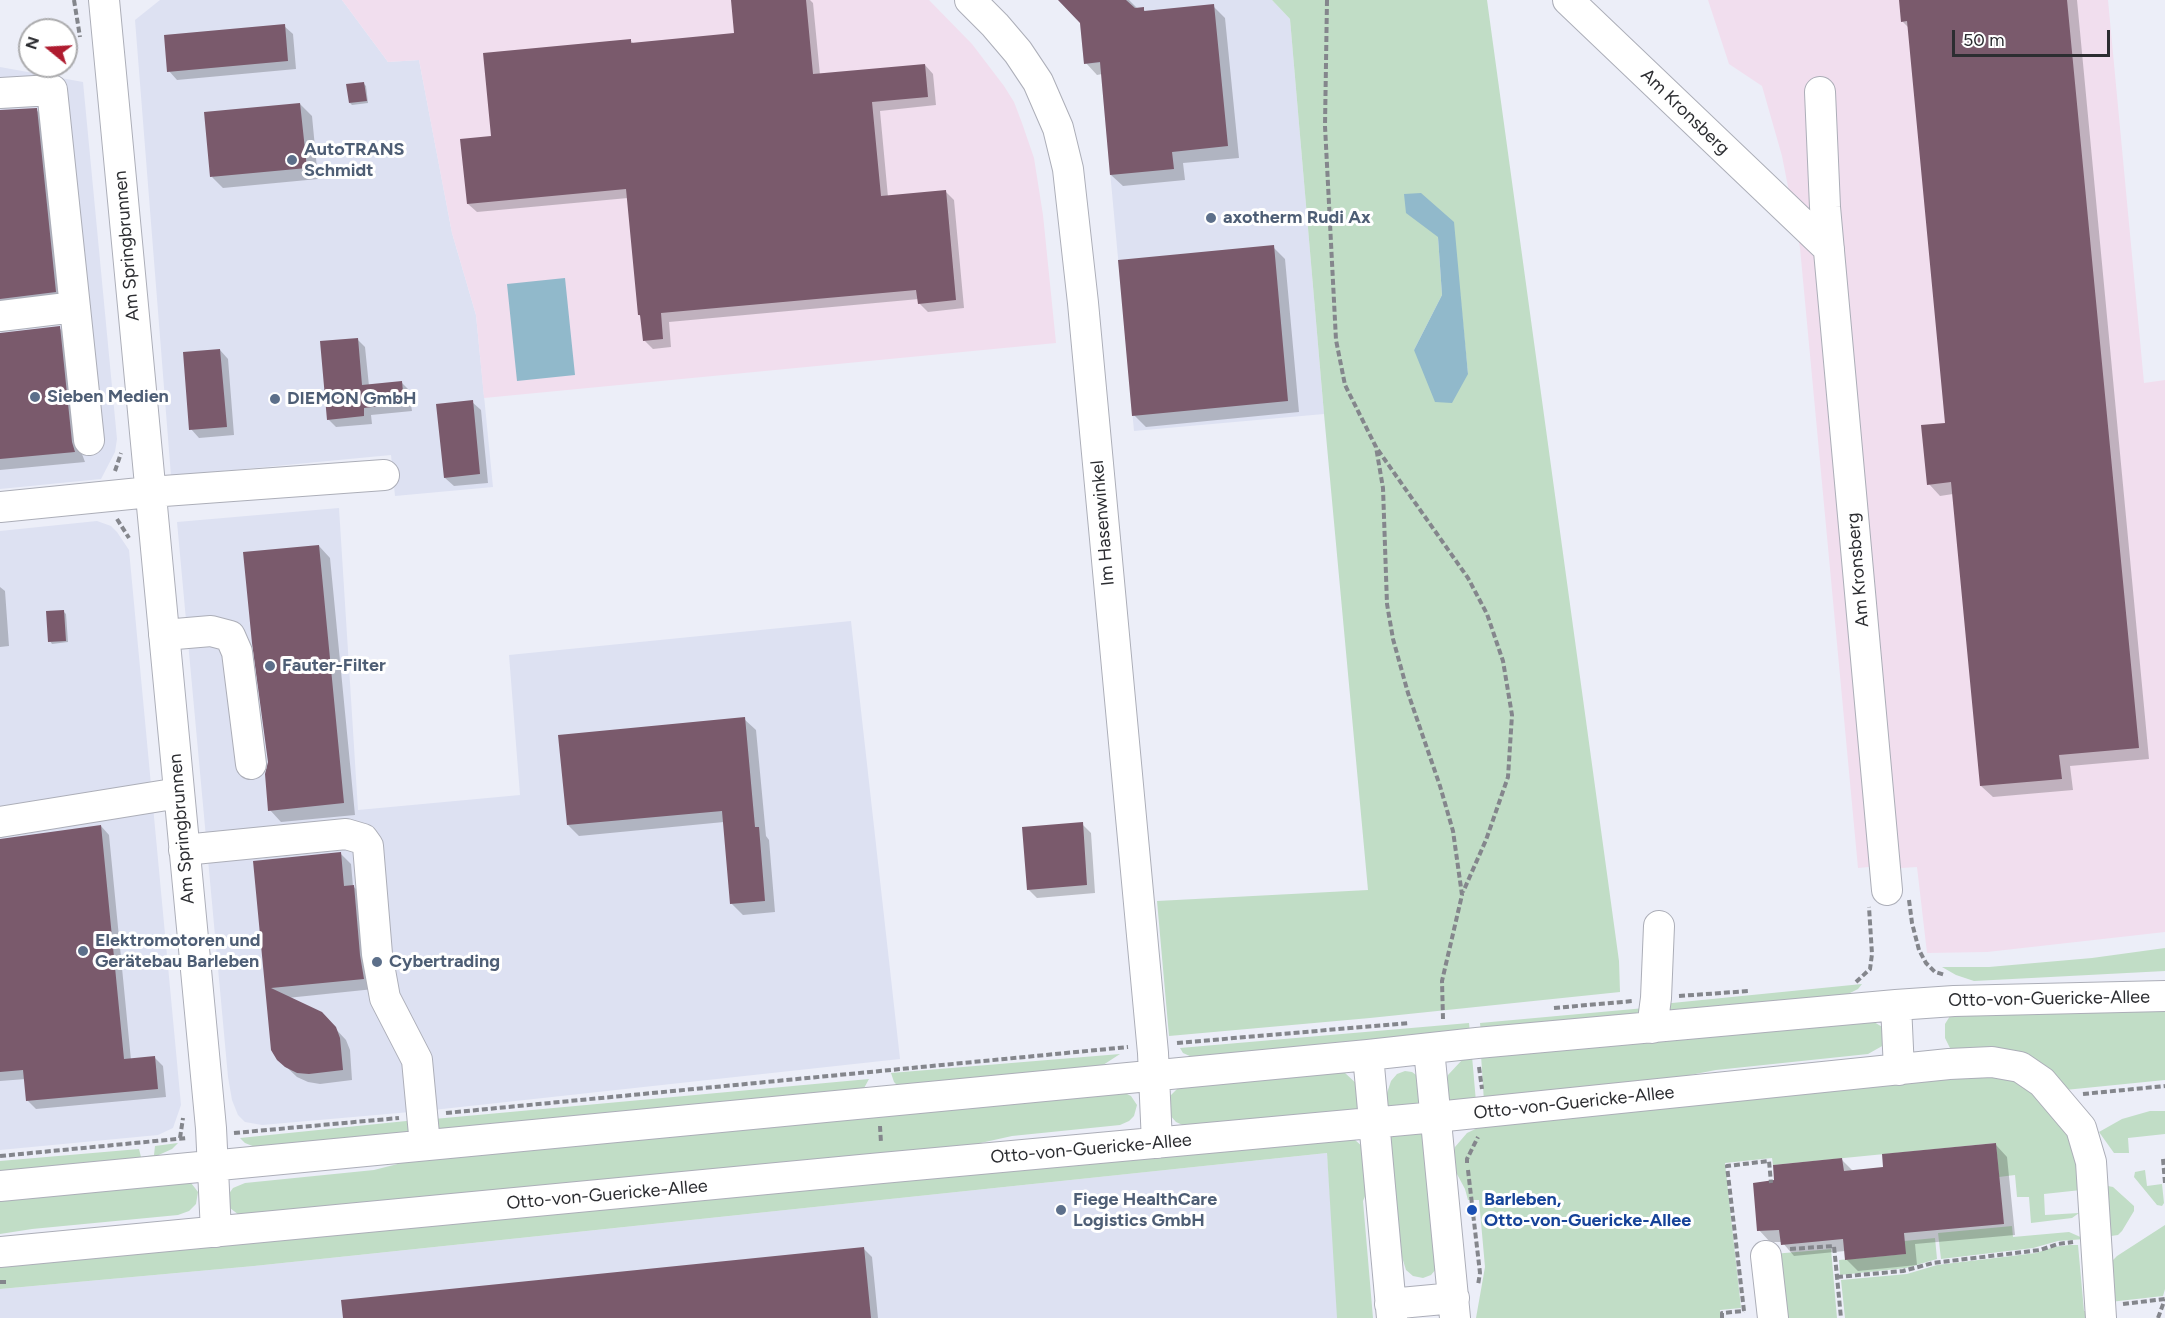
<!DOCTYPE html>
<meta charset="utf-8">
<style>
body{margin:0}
#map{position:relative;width:2165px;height:1318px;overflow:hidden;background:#eceef8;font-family:Figtree,sans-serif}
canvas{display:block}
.north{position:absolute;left:18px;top:18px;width:60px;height:60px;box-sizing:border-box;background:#fff;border:2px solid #ababad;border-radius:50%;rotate:288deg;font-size:16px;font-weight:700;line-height:24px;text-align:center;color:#2c2d31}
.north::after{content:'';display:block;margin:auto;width:21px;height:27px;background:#af1b2f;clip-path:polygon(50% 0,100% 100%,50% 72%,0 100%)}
.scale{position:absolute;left:1952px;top:30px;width:158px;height:27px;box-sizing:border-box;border:3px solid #2c2d31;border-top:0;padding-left:8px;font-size:18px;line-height:21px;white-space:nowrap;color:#2c2d31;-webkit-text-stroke:4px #fff;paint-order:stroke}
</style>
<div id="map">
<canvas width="2165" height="1318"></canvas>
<div class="north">N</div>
<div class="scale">50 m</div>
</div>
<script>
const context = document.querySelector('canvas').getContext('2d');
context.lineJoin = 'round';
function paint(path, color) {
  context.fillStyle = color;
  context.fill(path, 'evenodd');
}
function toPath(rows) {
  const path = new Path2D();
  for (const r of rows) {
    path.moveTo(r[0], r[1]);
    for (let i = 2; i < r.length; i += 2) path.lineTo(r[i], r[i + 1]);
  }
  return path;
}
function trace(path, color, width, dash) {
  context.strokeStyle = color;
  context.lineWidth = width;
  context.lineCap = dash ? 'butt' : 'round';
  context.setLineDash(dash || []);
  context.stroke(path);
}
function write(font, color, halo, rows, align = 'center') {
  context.font = font + ' Figtree,sans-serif';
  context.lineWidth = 6;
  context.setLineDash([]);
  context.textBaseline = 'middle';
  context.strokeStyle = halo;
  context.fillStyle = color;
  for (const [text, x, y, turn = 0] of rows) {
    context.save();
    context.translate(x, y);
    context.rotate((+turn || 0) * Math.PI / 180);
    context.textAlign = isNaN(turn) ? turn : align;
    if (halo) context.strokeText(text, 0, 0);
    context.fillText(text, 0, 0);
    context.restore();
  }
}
const built = toPath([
 [160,0,342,0,388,62,419,60,452,233,476,315,493,487,395,496,391,455,171,476,135,20],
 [1058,0,1272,0,1290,19,1324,414,1134,431,1100,63,1084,64,1080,23],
 [0,67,83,82,117,439,115,452,101,479,0,489],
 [339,508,358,810,520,795,509,655,851,621,900,1059,433,1110,262,1125,245,1122,238,1115,232,1100,228,1077,177,522],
 [97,521,111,526,117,532,129,550,181,1105,173,1128,158,1135,0,1150,0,531],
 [1327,1153,1339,1318,0,1318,0,1289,254,1266]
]);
const industrial = toPath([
 [342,0,929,0,972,44,1004,86,1014,102,1022,123,1034,158,1043,215,1056,343,484,398,476,315,452,233,419,60,388,62],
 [1708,0,2108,0,2144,383,2165,380,2165,932,1987,952,1927,953,1917,867,1901,868,1900,864,1858,868,1800,248,1782,156,1762,86,1729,64]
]);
const green = toPath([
 [1272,0,1487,0,1619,961,1620,992,1370,1018,1169,1036,1157,901,1368,890,1324,414,1290,19],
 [1438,237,1460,294,1468,374,1414,350,1442,295],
 [2165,948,2165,971,1974,981,1956,975,1942,967,1989,967,2092,958],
 [1862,984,1858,989,1842,997,1661,1016,1662,1004],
 [1645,1008,1643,1018,1481,1034,1480,1023],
 [2165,1010,2165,1080,2065,1090,1951,1050,1945,1038,1945,1024,1950,1016],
 [1874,1022,1884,1028,1884,1045,1868,1054,1716,1070,1638,1085,1484,1102,1481,1055],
 [1469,1023,1470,1034,1192,1057,1183,1053,1180,1048],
 [1120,1054,1100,1067,899,1087,894,1082,891,1073],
 [1472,1056,1476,1102,1446,1105,1444,1087,1448,1075,1462,1060],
 [1338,1071,1345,1073,1358,1085,1367,1112,1189,1128,1176,1122,1168,1113,1170,1096,1180,1086],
 [1405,1071,1412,1072,1419,1077,1425,1106,1387,1109,1386,1096,1391,1081,1397,1074],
 [1994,1073,2026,1084,2074,1140,2081,1190,2044,1194,2045,1215,2079,1213,2072,1218,2031,1223,2029,1197,2017,1197,2015,1175,1999,1177,1996,1143,1773,1165,1772,1158,1725,1163,1741,1308,1720,1310,1720,1318,1476,1318,1485,1267,1479,1200,1468,1200,1465,1189,1451,1163,1455,1147,1467,1133,1488,1123],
 [869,1079,863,1090,438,1133,434,1119],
 [1123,1092,1131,1096,1137,1105,1134,1116,1129,1121,1120,1125,1012,1136,949,1150,239,1215,230,1208,228,1195,233,1188,245,1183,374,1170,437,1154],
 [2150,1111,2165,1111,2165,1134,2128,1138,2129,1153,2114,1153,2099,1132,2122,1119],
 [416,1120,409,1136,260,1149,245,1143,240,1138],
 [1427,1128,1437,1268,1431,1275,1423,1278,1413,1276,1406,1270,1402,1257,1389,1131],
 [1345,1136,1355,1140,1363,1147,1372,1180,1363,1201,1373,1318,1337,1318,1327,1153,254,1266,0,1289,0,1262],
 [178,1143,172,1149,143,1162,0,1175,0,1161,139,1149,141,1157,154,1155,155,1146],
 [2145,1170,2147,1186,2162,1184,2164,1203,2162,1206,2157,1205,2134,1177,2135,1172],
 [185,1182,191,1183,195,1188,198,1192,196,1204,189,1211,178,1215,32,1229,0,1234,0,1195],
 [2108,1186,2113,1187,2134,1206,2134,1211,2122,1231,2118,1235,2111,1236,2102,1189],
 [2165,1225,2165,1289,2163,1296,2110,1302,2111,1262,2117,1256],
 [2012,1226,2013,1237,2069,1232,2085,1239,2058,1241,2033,1248,1941,1259,1938,1233],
 [1935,1238,1937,1259,1906,1268,1840,1275,1839,1260,1905,1254,1904,1241],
 [2069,1245,2078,1245,2084,1311,2091,1311,2091,1318,1845,1318,1841,1280,1907,1274,1937,1265,2036,1253,2054,1247],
 [1831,1249,1837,1318,1778,1318,1773,1254]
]);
const water = toPath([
 [1421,193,1454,222,1468,374,1452,403,1435,402,1414,350,1442,295,1438,237,1406,213,1404,194],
 [565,278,575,375,517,381,507,284]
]);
const shadow = toPath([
 [742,0,810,0,813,3,820,75,925,65,933,74,936,105,880,111,888,197,945,191,954,200,964,308,928,312,919,303,919,299,669,322,671,347,653,349,644,340,642,317,639,315,628,198,477,212,468,204,493,138,630,40,634,44,735,34],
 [1060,0,1129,0,1138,9,1143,9,1147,13,1213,6,1225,18,1239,158,1183,163,1185,180,1123,186,1111,175,1102,74,1097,75,1086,63,1081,22],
 [1900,0,2077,0,2149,759,2070,766,2073,790,1993,797,1981,786,1953,494,1940,496,1929,484,1947,424,1909,28,1902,21],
 [284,26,293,34,296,69,177,80,169,71],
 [364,84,366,86,368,103,352,105,350,103],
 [300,104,312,116,318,179,223,188,212,177],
 [0,110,36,110,47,120,66,302,0,313],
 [1273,247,1285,259,1299,412,1146,427,1134,415],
 [59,328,70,338,82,454,85,462,0,470,0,334],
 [357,339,365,347,369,386,401,382,409,390,412,411,371,415,372,424,336,427,328,419],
 [220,350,228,359,234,435,199,438,191,429],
 [472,402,481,410,488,483,454,486,445,478],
 [319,546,330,558,355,815,281,822,270,810],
 [0,587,5,591,9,646,0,647],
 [63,611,66,614,68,642,52,644,50,641],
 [744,719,756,730,766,836,769,840,775,912,743,915,731,903,724,822,579,836,568,825],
 [1082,824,1091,833,1095,893,1037,898,1028,889],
 [101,826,109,835,131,1060,154,1057,163,1066,166,1097,36,1109,28,1101,26,1079,0,1081,0,840],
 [340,853,351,864,353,886,364,897,374,989,287,998,332,1025,346,1040,350,1050,352,1080,320,1084,308,1082,297,1077,278,1059,255,862],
 [1996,1145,2007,1157,2015,1235,1915,1244,1917,1265,1858,1271,1846,1259,1845,1251,1794,1256,1782,1242,1770,1242,1759,1230,1776,1181,1842,1160,1853,1171,1885,1168],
 [863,1248,872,1257,878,1318,345,1318]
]);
const building = toPath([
 [731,0,806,0,813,74,925,64,928,97,872,102,881,196,946,190,956,300,918,304,916,290,661,313,663,339,643,341,640,315,638,315,626,189,467,204,460,139,491,136,483,53,631,39,631,43,734,33],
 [1058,0,1126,0,1135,8,1144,7,1144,11,1214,4,1228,146,1172,152,1174,169,1110,175,1100,62,1084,64,1080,23],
 [1899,0,2067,0,2139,748,2059,755,2062,779,1980,786,1951,482,1927,485,1921,425,1945,423,1907,21,1901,22],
 [285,24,288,61,167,72,164,35],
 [364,82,367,101,349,103,346,84],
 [300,103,307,168,210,177,204,112],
 [37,108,56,292,0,299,0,110],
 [1274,245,1288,401,1132,416,1118,260],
 [60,326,72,442,75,452,0,459,0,333],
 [358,338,362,385,402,381,404,403,364,408,364,416,327,420,320,341],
 [220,349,227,427,189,430,183,352],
 [473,400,480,474,444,478,436,404],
 [319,545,344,803,268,811,265,774,268,762,252,643,243,552],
 [64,610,66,641,48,642,46,611],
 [745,717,755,827,759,827,765,901,730,904,722,811,567,825,558,735],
 [1083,822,1087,885,1027,890,1022,827],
 [101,825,124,1059,155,1056,158,1089,26,1101,23,1070,0,1072,0,839],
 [341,852,344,886,354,885,360,955,364,979,271,988,322,1012,336,1027,340,1038,343,1070,309,1074,297,1073,285,1067,277,1060,271,1050,253,861],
 [1996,1143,2004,1224,1904,1233,1906,1254,1845,1260,1843,1239,1781,1245,1779,1230,1757,1231,1753,1183,1774,1180,1773,1165,1842,1158,1844,1171,1883,1167,1882,1154],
 [864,1247,871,1318,343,1318,341,1300]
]);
const path = toPath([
 [74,0,80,37],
 [1327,0,1325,126,1336,340,1345,385,1376,447,1383,488,1387,604,1393,639,1408,693,1440,786,1453,831,1462,895,1442,981,1443,1019],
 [1378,450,1468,578,1487,614,1503,661,1512,715,1508,777,1486,840,1463,892],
 [115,471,121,453],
 [117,519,129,538],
 [1909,900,1912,923,1919,950,1926,963,1935,972,1945,975],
 [1856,982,1870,969,1872,954,1869,907],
 [1679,996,1749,991],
 [1554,1008,1633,1001],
 [1177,1043,1409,1023],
 [1479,1067,1482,1089],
 [2083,1094,2165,1086],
 [446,1113,1128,1047],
 [880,1126,881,1143],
 [234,1133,399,1118],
 [180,1138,183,1118],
 [0,1156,187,1138],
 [2163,1159,2165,1183],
 [1467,1163,1467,1159,1478,1137],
 [1468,1170,1480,1273,1478,1285],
 [1790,1249,1834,1246,1841,1318],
 [1837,1277,1903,1271,1933,1263,2040,1250,2058,1244,2073,1242],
 [0,1282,6,1282],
 [2123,1304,2165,1299],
 [1744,1311,1727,1166,1769,1161,1771,1183],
 [1722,1318,1722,1313,1744,1311],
 [2158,1318,2165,1299]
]);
const minor = toPath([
 [104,0,211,1128,216,1232],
 [970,0,995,25,1018,52,1038,82,1058,128,1068,169,1083,303,1153,1053,1157,1143],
 [1568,0,1829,249],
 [1820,92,1825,207,1887,890],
 [0,93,52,90,89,440],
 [0,316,75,307],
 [0,507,150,492,384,475],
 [164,635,211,631,230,636,237,652,251,764],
 [0,822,179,793],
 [184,850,346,834,363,839,368,846,377,954,385,998,417,1060,425,1145],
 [1896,1005,1899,1070],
 [1652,1028,1656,998,1659,926],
 [1429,1049,1455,1318],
 [1368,1055,1392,1318],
 [0,1186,1368,1055,1477,1043,1896,1005,1954,1001,2165,996],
 [0,1252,882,1168,1436,1117,1949,1064,1992,1062,2020,1067,2042,1082,2081,1128,2091,1162,2101,1318],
 [1766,1256,1773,1318],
 [1390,1304,1454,1298]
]);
const markers = [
 [292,160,6,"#5c6f8a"],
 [1211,218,6,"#5c6f8a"],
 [35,397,6,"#5c6f8a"],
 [275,399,6,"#5c6f8a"],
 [270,666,6,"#5c6f8a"],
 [83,951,6,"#5c6f8a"],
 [377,962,6,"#5c6f8a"],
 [1061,1210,6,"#5c6f8a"],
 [1472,1210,6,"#1a4fb4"]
];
const streetNames = [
 ["Am Kronsberg",1685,112,44],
 ["Am Springbrunnen",127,246,-95],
 ["Im Hasenwinkel",1103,523,-95],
 ["Am Kronsberg",1858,570,-95],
 ["Am Springbrunnen",182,829,-95],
 ["Otto-von-Guericke-Allee",2049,999,-1],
 ["Otto-von-Guericke-Allee",1574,1103,-6],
 ["Otto-von-Guericke-Allee",1091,1149,-5],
 ["Otto-von-Guericke-Allee",607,1195,-5]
];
const serviceNames = [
 ["AutoTRANS",304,150],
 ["Schmidt",304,171],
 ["axotherm Rudi Ax",1223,218],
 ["Sieben Medien",47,397],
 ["DIEMON GmbH",287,399],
 ["Fauter-Filter",282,666],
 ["Elektromotoren und",95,941],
 ["Gerätebau Barleben",95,962],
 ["Cybertrading",389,962],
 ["Fiege HealthCare",1073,1200],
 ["Logistics GmbH",1073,1221]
];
const transitNames = [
 ["Barleben,",1484,1200],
 ["Otto-von-Guericke-Allee",1484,1221]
];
paint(built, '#dde1f2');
paint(industrial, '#f1deee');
paint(green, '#c1ddc6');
paint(water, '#91b9cb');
paint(shadow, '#0003');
paint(building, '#7a5a6c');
trace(minor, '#acaeb8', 32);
trace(path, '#84868c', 4, [6, 3]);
trace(minor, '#fff', 30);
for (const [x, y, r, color] of markers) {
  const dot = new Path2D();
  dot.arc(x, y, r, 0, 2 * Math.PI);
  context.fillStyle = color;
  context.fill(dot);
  trace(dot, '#fff', 2);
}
write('18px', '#2c2d31', '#fff', streetNames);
write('bold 18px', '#4e5e75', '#fff', serviceNames, 'left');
write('bold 18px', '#164399', '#fff', transitNames, 'left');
</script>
